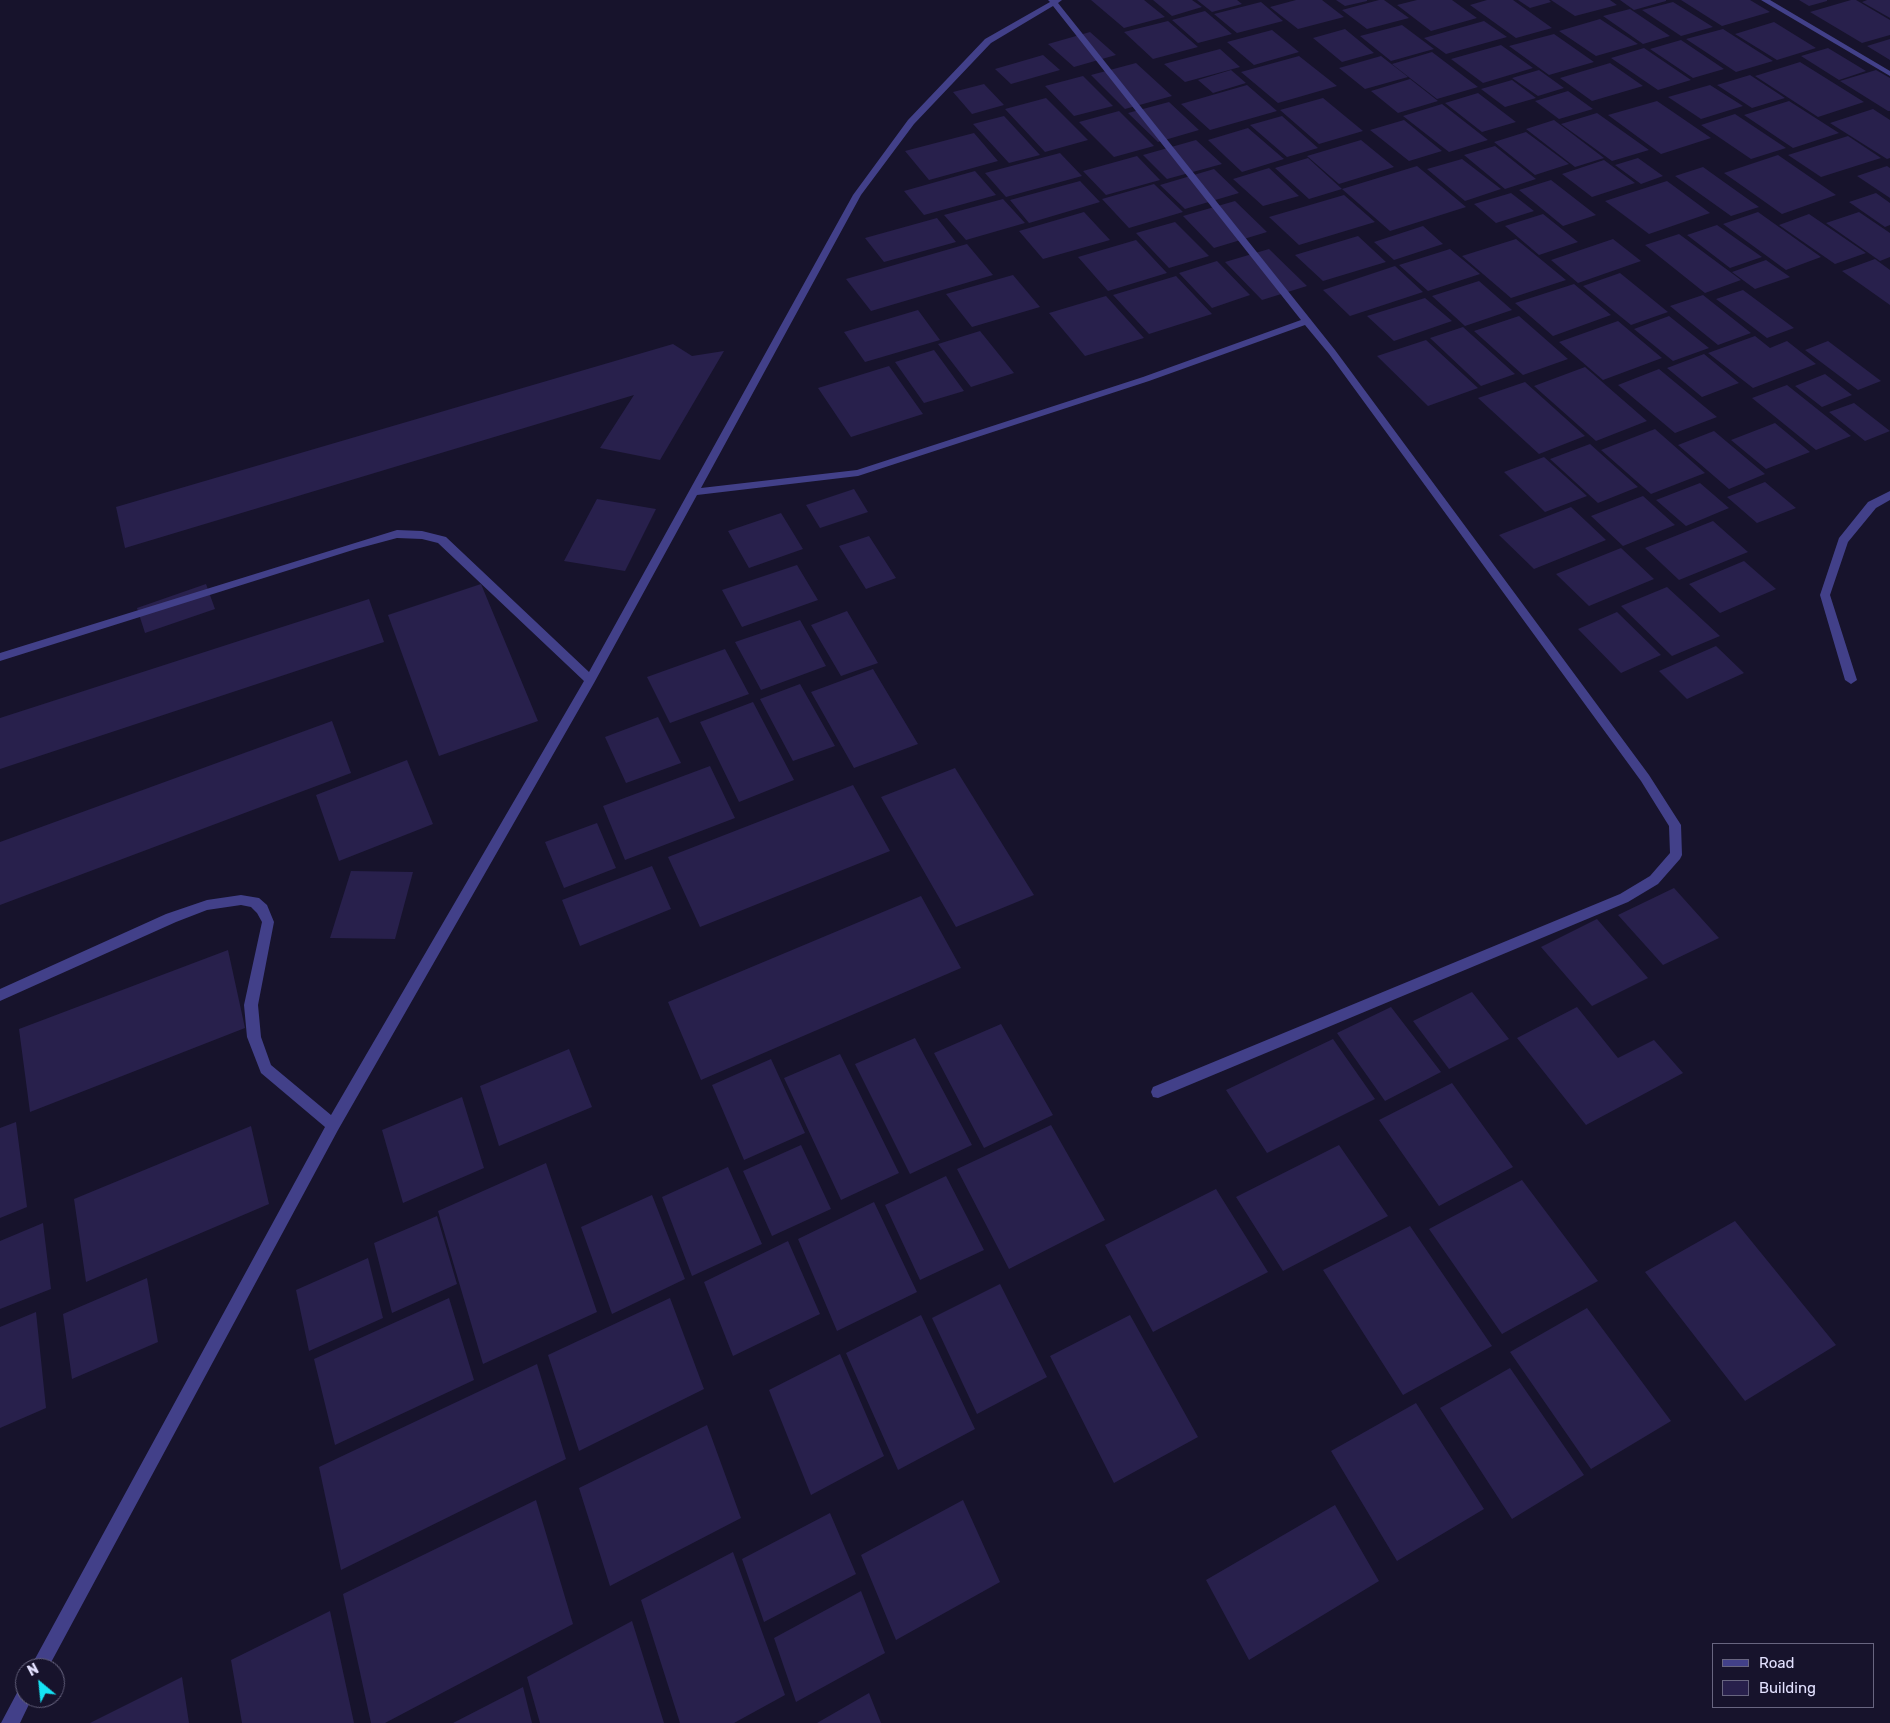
<!DOCTYPE html>
<style>
body{margin:0}
#map{position:relative;width:1890px;height:1723px;overflow:hidden;background:#17132c;font-family:Rubik,sans-serif}
canvas{display:block}
.legend{position:absolute;left:1712px;top:1643px;width:162px;height:65px;box-sizing:border-box;background:#17132c;border:1px solid #686580;margin:0;padding:6px 9px;list-style:none;font-size:15px;color:#e2e0fe}
.legend li{display:flex;align-items:center;gap:10px;height:25px}
.legend b{width:25px;border:1px solid #686580}
.north{position:absolute;left:15px;top:1658px;width:50px;height:50px;box-sizing:border-box;background:#17132c;border:1px solid #686580;border-radius:50%;rotate:332deg;font-size:14px;font-weight:700;line-height:20px;text-align:center;color:#e2e0fe}
.north::after{content:'';display:block;margin:auto;width:18px;height:22px;background:#15e3f4;clip-path:polygon(50% 0,100% 100%,50% 72%,0 100%)}
</style>
<div id="map">
<canvas width="1890" height="1723"></canvas>
<ul class="legend">
<li><b style="height:6px;background:#424089"></b>Road</li>
<li><b style="height:14px;background:#28204c"></b>Building</li>
</ul>
<div class="north">N</div>
</div>
<script>
const context = document.querySelector('canvas').getContext('2d');
context.lineJoin = 'round';
function paint(path, color) {
  context.fillStyle = color;
  context.fill(path, 'evenodd');
}
function toPath(rows) {
  const path = new Path2D();
  for (const r of rows) {
    path.moveTo(r[0], r[1]);
    for (let i = 2; i < r.length; i += 2) path.lineTo(r[i], r[i + 1]);
  }
  return path;
}
const building = toPath([
 [1091,0,1144,0,1165,17,1124,28],
 [1153,0,1192,0,1202,7,1172,16],
 [1197,0,1237,0,1242,4,1212,12],
 [1296,0,1322,0,1344,17,1298,29,1270,7],
 [1336,0,1367,0,1367,1,1345,6],
 [1379,0,1384,0,1409,18,1367,29,1342,10],
 [1417,0,1452,0,1477,18,1431,31,1397,5],
 [1487,0,1513,0,1552,28,1516,38,1470,5],
 [1518,0,1549,0,1551,2,1530,8],
 [1551,0,1610,0,1617,5,1575,16],
 [1620,0,1666,0,1666,1,1634,10],
 [1681,0,1750,0,1770,12,1722,26],
 [1799,0,1827,0,1827,1,1809,6],
 [1851,0,1856,0,1890,20,1890,35,1862,43,1810,12],
 [1867,0,1890,0,1890,18,1862,2],
 [1261,2,1283,21,1237,33,1214,14],
 [1673,2,1713,27,1681,36,1642,10],
 [1630,9,1670,36,1643,44,1603,16],
 [1205,11,1232,34,1198,43,1172,20],
 [1600,19,1638,44,1596,56,1559,31],
 [1168,21,1198,47,1153,59,1124,32],
 [1484,21,1507,37,1446,54,1424,38],
 [1774,22,1816,48,1777,60,1735,34],
 [1402,25,1434,49,1391,61,1360,36],
 [1345,29,1374,53,1342,62,1313,38],
 [1723,29,1773,61,1736,72,1686,39],
 [1272,30,1299,52,1254,65,1227,42],
 [1090,32,1116,55,1074,67,1048,44],
 [1554,34,1594,62,1549,75,1509,46],
 [1890,39,1890,60,1867,46],
 [1681,40,1724,69,1693,78,1650,49],
 [1501,45,1533,68,1483,83,1451,59],
 [1644,48,1691,80,1658,90,1611,58],
 [1828,48,1866,71,1839,80,1801,56],
 [1220,49,1240,67,1185,82,1164,64],
 [1432,52,1478,87,1437,99,1392,64],
 [1043,55,1060,70,1011,84,995,69],
 [1299,56,1337,86,1278,103,1241,72],
 [1381,56,1408,77,1365,89,1339,68],
 [1800,62,1864,102,1818,117,1755,76],
 [1136,63,1172,96,1125,109,1091,75],
 [1610,63,1643,86,1592,101,1560,78],
 [1231,70,1246,83,1213,93,1198,80],
 [1539,70,1564,88,1538,96,1512,78],
 [1876,70,1890,78,1890,111,1888,111,1840,81],
 [1750,75,1785,98,1752,108,1717,85],
 [1083,76,1113,106,1074,116,1045,86],
 [1410,79,1438,101,1398,113,1371,91],
 [1512,80,1536,98,1505,107,1481,89],
 [984,84,1004,105,972,114,953,92],
 [1247,85,1277,111,1210,130,1181,104],
 [1710,85,1743,106,1701,119,1668,97],
 [1568,91,1593,109,1559,119,1535,101],
 [1478,93,1516,122,1482,132,1445,103],
 [1046,98,1088,140,1045,152,1005,109],
 [1323,98,1363,131,1319,144,1280,110],
 [1657,101,1711,138,1661,154,1608,115],
 [1789,101,1839,133,1793,148,1744,115],
 [1169,102,1199,130,1158,142,1128,113],
 [1442,104,1488,140,1449,152,1403,116],
 [1873,109,1890,120,1890,158,1887,159,1830,123],
 [1119,111,1154,146,1114,157,1079,122],
 [1597,113,1649,150,1612,161,1561,124],
 [1735,114,1786,148,1751,159,1701,125],
 [1004,116,1040,155,1009,163,973,124],
 [1282,116,1318,148,1287,157,1250,125],
 [1404,120,1442,151,1409,161,1370,130],
 [1554,120,1604,158,1575,167,1526,129],
 [1248,128,1284,159,1242,172,1208,140],
 [1526,132,1569,164,1535,175,1494,142],
 [974,133,998,161,929,180,905,151],
 [1848,136,1881,158,1821,177,1788,155],
 [1196,140,1222,164,1167,179,1143,155],
 [1361,140,1394,167,1339,184,1307,156],
 [1495,146,1536,179,1505,189,1464,155],
 [1060,153,1082,176,1006,197,985,173],
 [1778,155,1836,195,1782,214,1724,173],
 [1137,156,1160,180,1106,195,1083,171],
 [1308,158,1342,189,1417,166,1466,207,1390,231,1342,189,1309,199,1275,168],
 [1638,158,1663,176,1641,184,1615,165],
 [1462,159,1501,189,1465,201,1427,169],
 [1604,160,1635,183,1592,197,1562,174],
 [1887,166,1890,168,1890,198,1857,176],
 [1703,167,1759,207,1731,216,1675,176],
 [1269,168,1299,196,1263,206,1233,179],
 [1214,169,1239,193,1185,209,1160,185],
 [975,171,996,195,924,215,904,191],
 [1551,180,1596,215,1563,226,1519,190],
 [1080,181,1100,202,1029,223,1010,200],
 [1667,181,1710,213,1649,234,1605,201],
 [1154,184,1183,212,1129,228,1102,199],
 [1511,193,1534,211,1496,223,1474,204],
 [1876,193,1890,203,1890,225,1885,227,1849,202],
 [1344,195,1375,222,1299,245,1269,217],
 [1003,199,1025,223,966,240,944,215],
 [1235,201,1267,232,1214,248,1183,216],
 [1084,212,1110,240,1043,259,1019,231],
 [1758,212,1821,257,1786,270,1723,224],
 [1859,212,1890,233,1890,257,1880,261,1826,223],
 [1543,214,1578,242,1539,255,1505,226],
 [1809,214,1866,253,1835,264,1779,225],
 [937,218,956,242,884,262,865,238],
 [1175,222,1209,256,1169,268,1136,233],
 [1717,225,1762,257,1730,268,1687,235],
 [1423,226,1443,244,1394,260,1374,242],
 [1679,234,1741,280,1705,293,1645,245],
 [1358,236,1386,262,1323,281,1295,255],
 [1516,239,1566,280,1511,298,1462,256],
 [1613,239,1641,261,1578,283,1551,260],
 [1136,240,1167,273,1108,291,1078,257],
 [967,244,993,275,871,311,846,279],
 [1269,249,1307,286,1262,300,1225,262],
 [1450,249,1480,274,1428,291,1399,265],
 [1875,259,1890,270,1890,305,1842,271],
 [1766,260,1790,277,1755,289,1732,272],
 [1217,261,1250,295,1212,308,1179,273],
 [1395,266,1423,292,1350,316,1323,290],
 [1620,273,1668,312,1631,325,1583,286],
 [1013,275,1040,307,972,327,946,294],
 [1176,276,1212,314,1149,334,1113,295],
 [1479,281,1512,310,1465,326,1432,296],
 [1574,284,1611,315,1553,336,1515,303],
 [1743,290,1794,328,1767,338,1716,299],
 [1703,295,1751,333,1718,345,1670,306],
 [1106,296,1144,338,1085,356,1049,313],
 [1425,298,1452,321,1394,341,1367,316],
 [918,310,940,340,865,362,844,332],
 [1519,316,1568,359,1523,375,1474,331],
 [1669,316,1709,348,1673,361,1634,329],
 [1618,321,1662,358,1603,380,1559,342],
 [1463,327,1515,374,1481,386,1430,338],
 [980,331,1014,373,971,387,938,344],
 [1755,336,1770,348,1787,341,1816,364,1753,388,1708,353],
 [1426,340,1478,388,1428,406,1377,356],
 [1828,341,1881,381,1858,390,1805,350],
 [673,344,692,356,724,351,660,460,600,448,634,395,125,548,116,507],
 [934,350,964,391,924,403,895,362],
 [1704,354,1739,383,1702,397,1667,368],
 [889,366,923,414,851,437,818,388],
 [1585,367,1647,421,1596,441,1534,386],
 [1659,369,1717,417,1675,433,1618,385],
 [1825,374,1852,395,1822,407,1795,386],
 [1525,382,1585,436,1539,454,1478,398],
 [1787,385,1851,436,1816,450,1752,398],
 [1854,403,1890,431,1865,441,1829,412],
 [1775,423,1810,452,1766,469,1731,440],
 [1655,429,1705,473,1651,494,1601,450],
 [1714,431,1765,474,1729,489,1678,445],
 [1590,444,1638,487,1598,503,1550,459],
 [1544,457,1587,496,1545,512,1504,472],
 [1765,482,1796,508,1757,523,1727,497],
 [1700,483,1729,508,1686,526,1656,500],
 [854,489,868,512,820,528,806,505],
 [1643,496,1675,525,1623,546,1591,516],
 [597,499,656,509,625,571,564,561],
 [1571,507,1606,540,1534,569,1499,535],
 [781,513,803,549,749,568,728,531],
 [1713,521,1748,552,1679,580,1645,548],
 [869,536,896,578,866,589,839,546],
 [1621,548,1654,579,1589,606,1556,574],
 [1744,561,1776,589,1720,613,1689,584],
 [797,565,818,600,742,627,722,590],
 [206,584,215,609,145,633,137,608],
 [481,584,538,721,439,756,388,615],
 [1667,587,1720,636,1672,656,1621,606],
 [369,599,384,642,0,769,0,718],
 [847,611,878,663,841,676,811,625],
 [1617,612,1661,655,1621,673,1578,629],
 [800,620,826,666,761,690,735,642],
 [1716,646,1744,673,1687,699,1659,671],
 [725,649,749,694,670,723,647,677],
 [873,669,918,744,854,768,811,692],
 [800,684,835,746,793,761,760,699],
 [753,702,794,780,739,802,700,722],
 [658,717,681,763,626,783,605,737],
 [332,721,351,773,0,905,0,842],
 [407,760,433,824,339,861,316,795],
 [710,766,735,818,625,860,603,806],
 [955,768,1034,895,956,927,881,797],
 [853,785,890,851,700,927,668,857],
 [597,823,616,868,564,888,545,842],
 [652,866,671,909,580,946,562,900],
 [351,871,413,872,395,939,330,938],
 [1674,888,1719,938,1663,965,1618,915],
 [921,896,961,968,701,1080,668,1002],
 [1597,919,1648,978,1592,1006,1541,947],
 [228,950,245,1028,30,1112,19,1029],
 [1472,992,1509,1039,1449,1069,1413,1021],
 [1391,1007,1441,1072,1385,1101,1337,1033],
 [1577,1007,1618,1058,1654,1040,1683,1073,1586,1125,1517,1038],
 [1001,1024,1053,1115,984,1148,934,1053],
 [915,1038,972,1145,910,1174,855,1064],
 [1333,1039,1375,1099,1267,1153,1226,1090],
 [569,1049,592,1107,499,1146,480,1086],
 [840,1054,899,1173,841,1200,784,1078],
 [771,1059,805,1133,744,1160,712,1085],
 [1452,1083,1513,1167,1439,1206,1379,1120],
 [462,1097,484,1168,403,1203,382,1130],
 [16,1122,27,1207,0,1218,0,1128],
 [1051,1125,1105,1220,1009,1269,957,1169],
 [251,1126,269,1204,86,1282,74,1199],
 [801,1145,831,1209,772,1236,743,1171],
 [1339,1145,1388,1216,1283,1271,1236,1197],
 [546,1163,597,1312,483,1364,438,1211],
 [728,1167,762,1244,692,1276,662,1197],
 [946,1176,984,1250,920,1280,885,1205],
 [1522,1180,1598,1281,1502,1334,1429,1229],
 [1216,1189,1268,1272,1153,1332,1105,1245],
 [652,1195,685,1279,612,1314,581,1227],
 [874,1202,917,1292,837,1331,798,1239],
 [437,1216,457,1284,392,1313,374,1243],
 [1735,1221,1836,1345,1745,1401,1645,1272],
 [43,1223,51,1289,0,1309,0,1241],
 [1410,1226,1492,1346,1403,1395,1323,1270],
 [788,1241,820,1314,733,1356,704,1282],
 [368,1258,383,1318,309,1351,296,1290],
 [147,1278,158,1342,72,1379,63,1314],
 [1000,1284,1047,1377,977,1414,932,1318],
 [449,1298,474,1380,335,1445,314,1359],
 [670,1298,704,1389,579,1451,548,1355],
 [1587,1308,1671,1421,1591,1469,1510,1352],
 [36,1312,46,1408,0,1428,0,1327],
 [921,1315,975,1429,898,1470,846,1353],
 [1130,1315,1198,1437,1114,1483,1050,1356],
 [840,1354,884,1456,811,1495,769,1390],
 [537,1364,566,1459,341,1570,319,1467],
 [1510,1368,1584,1475,1512,1519,1440,1408],
 [1416,1403,1484,1509,1397,1561,1331,1451],
 [707,1425,741,1518,610,1586,579,1488],
 [536,1500,573,1624,385,1723,371,1723,343,1594],
 [963,1500,1000,1582,896,1640,861,1555],
 [1335,1505,1379,1581,1249,1660,1206,1580],
 [830,1513,856,1574,764,1622,742,1559],
 [733,1552,785,1695,734,1723,680,1723,641,1600],
 [861,1591,885,1653,796,1702,774,1638],
 [330,1611,354,1723,242,1723,231,1660],
 [632,1621,664,1723,540,1723,527,1677],
 [182,1677,189,1723,90,1723],
 [523,1687,532,1723,453,1723],
 [869,1693,881,1723,817,1723]
]);
const minor = toPath([
 [1048,0,1062,0,1058,3,1335,350,1649,775,1681,825,1682,855,1680,859,1658,884,1628,902,1158,1098,1153,1097,1151,1092,1153,1087,1620,894,1650,876,1670,853,1669,826,1641,781,1329,354,1305,325,1149,381,858,476,697,495,594,683,338,1130,48,1668,30,1668,325,1127,261,1073,247,1037,244,1005,262,922,257,913,251,907,241,905,207,910,176,922,0,1001,0,989,166,914,207,900,241,895,259,898,267,905,274,922,258,1005,261,1037,271,1065,331,1115,584,681,438,543,422,539,397,538,356,549,0,661,0,653,397,530,422,531,446,537,589,672,853,195,908,120,985,39,1050,2,1048,0],
 [1053,6,1301,320,1143,377,857,470,701,488,861,195,914,124,991,43,1053,6],
 [1761,0,1770,0,1890,71,1890,76,1761,0],
 [1890,491,1890,500,1876,508,1848,542,1830,595,1857,680,1851,684,1845,680,1820,595,1839,538,1868,502,1890,491],
 [25,1686,25,1698,32,1698,20,1723,1,1723,19,1689,25,1686]
]);
paint(building, '#28204c');
paint(minor, '#424089');
</script>
